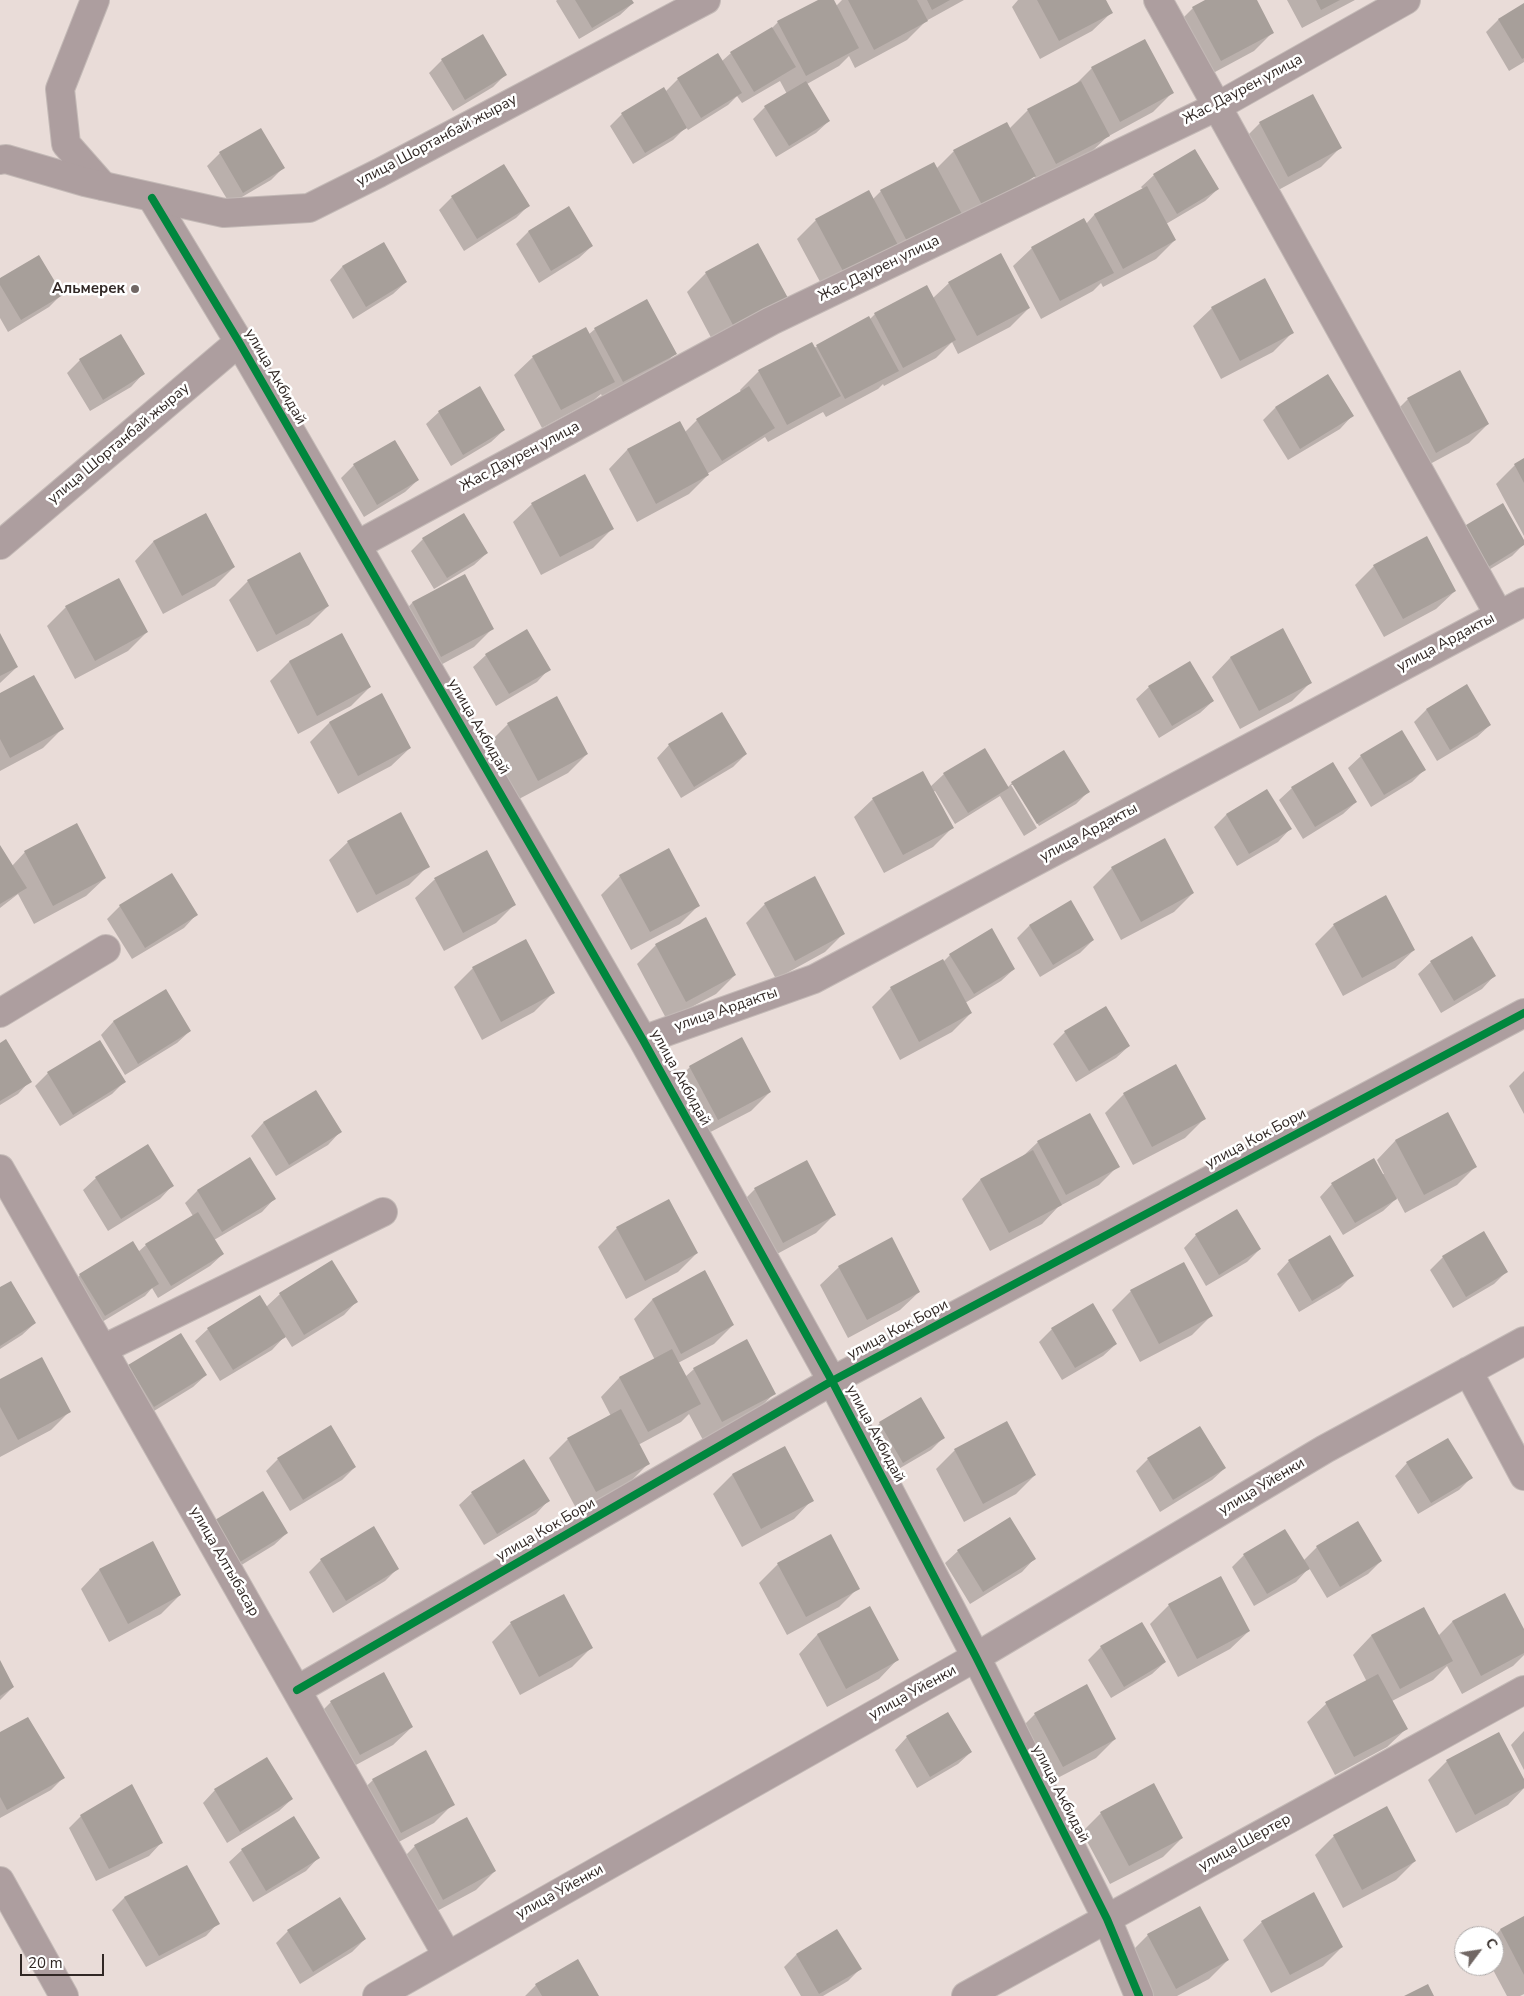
<!DOCTYPE html>
<meta charset="utf-8">
<style>
body{margin:0}
#map{position:relative;width:1524px;height:1996px;overflow:hidden;background:#e9dcd8;font-family:"Nunito Sans",sans-serif}
canvas{display:block}
.north{position:absolute;left:1454px;top:1926px;width:50px;height:50px;box-sizing:border-box;background:#fff;border:1px solid #ada9a8;border-radius:50%;rotate:59deg;font-size:14px;font-weight:700;line-height:20px;text-align:center;color:#312825}
.north::after{content:'';display:block;margin:auto;width:18px;height:22px;background:#716764;clip-path:polygon(50% 0,100% 100%,50% 72%,0 100%)}
.scale{position:absolute;left:20px;top:1954px;width:84px;height:22px;box-sizing:border-box;border:2px solid #312825;border-top:0;padding-left:6px;font-size:15px;line-height:18px;white-space:nowrap;color:#312825;-webkit-text-stroke:4px #fff;paint-order:stroke}
</style>
<div id="map">
<canvas width="1524" height="1996"></canvas>
<div class="north">С</div>
<div class="scale">20 m</div>
</div>
<script>
const context = document.querySelector('canvas').getContext('2d');
context.lineJoin = 'round';
function paint(path, color) {
  context.fillStyle = color;
  context.fill(path, 'evenodd');
}
function toPath(rows) {
  const path = new Path2D();
  for (const r of rows) {
    path.moveTo(r[0], r[1]);
    for (let i = 2; i < r.length; i += 2) path.lineTo(r[i], r[i + 1]);
  }
  return path;
}
function trace(path, color, width, dash) {
  context.strokeStyle = color;
  context.lineWidth = width;
  context.lineCap = dash ? 'butt' : 'round';
  context.setLineDash(dash || []);
  context.stroke(path);
}
function write(font, color, halo, rows, align = 'center') {
  context.font = font + ' "Nunito Sans",sans-serif';
  context.lineWidth = 5;
  context.setLineDash([]);
  context.textBaseline = 'middle';
  context.strokeStyle = halo;
  context.fillStyle = color;
  for (const [text, x, y, turn = 0] of rows) {
    context.save();
    context.translate(x, y);
    context.rotate((+turn || 0) * Math.PI / 180);
    context.textAlign = isNaN(turn) ? turn : align;
    if (halo) context.strokeText(text, 0, 0);
    context.fillText(text, 0, 0);
    context.restore();
  }
}
const shadow = toPath([
 [557,0,631,0,633,3,620,15,579,39,556,1],
 [820,0,833,0,836,6,842,0,964,0,926,21,907,40,855,68,849,56,839,66,807,84,829,121,816,133,776,157,753,119,765,107,787,94,780,81,742,103,737,96,728,105,688,130,686,127,673,140,633,164,610,126,622,114,665,92,678,79,722,61,731,53,772,28,778,22],
 [1018,0,1104,0,1111,13,1092,31,1040,59,1012,7],
 [1208,0,1255,0,1273,32,1254,51,1202,79,1174,27,1193,8],
 [1287,0,1355,0,1302,28],
 [1524,5,1524,62,1509,71,1486,32,1498,20],
 [442,60,506,74,493,87,453,111,429,73],
 [1092,68,1172,93,1153,112,1107,137,1089,154,1037,182,1034,176,1015,195,825,291,797,239,816,220,872,200,881,191,936,169,954,151,1009,129,1028,110,1075,85],
 [1260,123,1340,148,1321,167,1269,195,1241,142],
 [220,153,283,168,271,180,230,204,207,166],
 [1154,175,1218,189,1205,201,1166,224,1175,240,1156,259,1103,287,1101,283,1093,291,1041,319,1013,266,1032,248,1086,224,1094,215,1143,189,1141,187],
 [452,197,528,206,516,218,464,251,439,210],
 [569,208,592,246,579,258,539,283,516,244,528,232],
 [383,243,406,282,393,294,353,319,330,280,342,267],
 [758,245,786,298,715,345,687,292,706,273],
 [0,279,61,295,49,307,8,332,0,318],
 [949,283,1029,308,1010,327,958,354,952,342,936,358,884,386,883,384,878,389,826,417,823,412,768,442,765,437,707,474,708,475,689,494,637,522,609,469,627,450,679,422,685,432,697,420,741,392,740,390,759,371,814,348,870,319,875,314,933,298],
 [1212,308,1292,333,1273,352,1221,379,1193,326],
 [595,329,675,354,656,372,604,400,601,394,594,400,542,428,514,375,533,357,588,335],
 [120,336,143,374,131,387,90,411,67,373,80,360],
 [1408,399,1488,424,1469,443,1417,471,1389,418],
 [1275,408,1352,416,1340,429,1288,460,1263,420],
 [439,412,504,430,491,442,451,466,426,424],
 [394,441,418,480,405,492,364,517,341,478,354,465],
 [1524,460,1524,536,1496,484,1515,465],
 [532,504,612,529,593,548,541,575,513,522],
 [206,514,234,567,215,586,163,614,135,561,153,542],
 [423,539,487,553,474,565,434,589,411,551],
 [1449,542,1524,542,1524,544,1512,556,1472,580],
 [1374,566,1455,591,1436,609,1384,637,1355,585],
 [464,576,492,629,474,647,422,675,394,622,412,603],
 [248,581,328,606,309,625,257,652,229,600],
 [66,607,147,632,128,651,75,679,47,626],
 [1283,630,1311,682,1292,701,1240,729,1212,677,1230,658],
 [527,631,549,669,537,682,496,706,473,667,486,655],
 [342,634,370,687,351,706,298,734,270,681,289,662],
 [0,635,17,667,0,683],
 [1467,686,1490,725,1477,737,1437,761,1414,722,1426,710],
 [1149,687,1213,701,1200,713,1159,738,1136,699],
 [0,694,62,729,43,748,0,771],
 [381,695,410,748,391,766,338,794,310,742,329,723],
 [557,698,587,754,568,773,519,799,489,743,508,724],
 [669,745,746,754,733,767,681,798,657,758],
 [1063,751,1088,792,1076,804,1039,826,1014,785,1011,785,1037,828,1024,836,1000,796,955,824,935,791,933,792,952,828,933,847,884,873,854,817,873,799,930,787,944,774,1008,787,1012,783],
 [1361,756,1424,770,1412,782,1371,807,1348,768],
 [1292,788,1356,802,1343,814,1303,839,1279,800],
 [1267,791,1290,829,1278,842,1237,866,1214,827,1226,815],
 [348,842,428,866,409,885,357,913,329,860],
 [0,847,12,866,25,852,105,878,86,896,34,924,18,894,0,908],
 [487,852,515,904,496,923,444,951,415,898,434,880],
 [1112,868,1193,893,1174,912,1121,940,1093,887],
 [171,875,196,915,184,928,132,959,107,919,120,906],
 [620,876,698,906,680,924,631,950,601,895],
 [765,904,844,933,825,952,776,979,746,923],
 [1334,925,1414,950,1395,968,1343,996,1315,944],
 [1029,926,1093,940,1080,953,1040,977,1017,938],
 [1472,938,1494,976,1482,989,1441,1013,1418,974,1431,962],
 [656,945,735,975,716,994,667,1020,637,964],
 [950,955,1014,969,1001,981,965,1003,971,1013,952,1032,900,1060,872,1007,891,988,943,962],
 [473,968,553,993,534,1012,482,1040,454,987],
 [165,991,190,1031,177,1043,125,1075,101,1035,113,1022],
 [1065,1032,1129,1046,1116,1058,1076,1082,1053,1044],
 [100,1041,124,1082,112,1094,60,1126,35,1086,48,1073],
 [0,1044,30,1081,18,1094,0,1105],
 [690,1067,770,1092,751,1111,699,1138,671,1086],
 [1524,1071,1524,1114,1509,1086],
 [316,1092,340,1132,328,1145,276,1176,251,1136,263,1123],
 [1124,1094,1204,1119,1185,1138,1133,1165,1105,1113],
 [1447,1114,1476,1166,1457,1185,1405,1213,1397,1198,1383,1211,1343,1235,1320,1197,1332,1184,1384,1174,1377,1160,1395,1141],
 [1038,1142,1118,1166,1099,1185,1058,1207,1042,1224,990,1251,962,1199,980,1180,1021,1158],
 [250,1159,274,1199,262,1212,214,1240,223,1254,210,1266,158,1298,152,1288,145,1296,92,1328,68,1287,80,1275,138,1252,146,1245,193,1216,185,1203,197,1191],
 [807,1162,835,1214,816,1233,764,1261,736,1208,755,1189],
 [96,1178,172,1186,160,1199,108,1231,83,1190],
 [617,1228,697,1253,678,1272,626,1299,598,1247],
 [1484,1233,1506,1272,1494,1284,1453,1308,1430,1270,1443,1257],
 [1196,1235,1260,1249,1247,1262,1206,1286,1184,1248],
 [1289,1261,1352,1276,1340,1288,1299,1312,1277,1274],
 [839,1267,919,1292,900,1310,848,1338,820,1285],
 [705,1272,733,1325,714,1344,678,1363,685,1377,694,1369,774,1394,755,1412,703,1440,689,1414,681,1422,638,1445,648,1464,629,1483,577,1510,549,1458,568,1439,611,1416,601,1397,619,1378,655,1360,634,1319,652,1300],
 [0,1289,35,1323,22,1335,0,1349],
 [1131,1291,1211,1316,1192,1335,1140,1362,1112,1310],
 [280,1294,356,1302,344,1315,292,1347,285,1336,272,1350,220,1381,195,1341,208,1329,266,1307],
 [1052,1329,1116,1344,1103,1356,1062,1380,1039,1342],
 [129,1366,206,1375,193,1387,141,1419,117,1379],
 [0,1381,70,1411,51,1430,0,1457],
 [880,1423,943,1438,931,1450,890,1474,868,1436],
 [784,1448,812,1500,794,1519,742,1547,713,1494,732,1475],
 [955,1450,1035,1475,1016,1494,964,1522,936,1469],
 [278,1459,355,1467,342,1480,290,1511,266,1471],
 [1148,1459,1225,1468,1212,1480,1160,1512,1136,1471],
 [1407,1463,1471,1478,1459,1490,1418,1514,1395,1476],
 [472,1493,548,1501,536,1514,484,1545,459,1505],
 [287,1533,274,1545,222,1577,198,1536],
 [152,1542,180,1595,161,1614,109,1642,81,1589,99,1570],
 [1317,1547,1381,1561,1368,1574,1327,1598,1309,1568,1296,1582,1254,1606,1232,1567,1244,1555,1303,1561],
 [958,1551,1034,1559,1022,1572,970,1604,945,1563],
 [321,1560,398,1568,385,1581,333,1613,309,1572],
 [778,1564,858,1588,839,1607,787,1635,759,1583],
 [1221,1578,1249,1631,1230,1649,1178,1677,1150,1624,1169,1605],
 [1504,1594,1524,1631,1524,1655,1513,1666,1462,1694,1447,1666,1433,1680,1392,1701,1406,1729,1387,1747,1335,1775,1307,1722,1326,1704,1367,1682,1353,1655,1371,1636,1423,1608,1438,1636,1452,1622],
 [870,1608,897,1660,879,1679,827,1707,799,1654,817,1635],
 [511,1623,591,1648,572,1667,520,1695,492,1642],
 [1141,1623,1165,1662,1152,1674,1111,1698,1088,1660,1101,1647],
 [0,1662,13,1687,0,1700],
 [331,1702,412,1727,393,1745,341,1773,312,1721],
 [1035,1714,1115,1739,1096,1758,1044,1785,1016,1733],
 [1524,1731,1524,1770,1511,1745],
 [0,1733,63,1778,51,1790,0,1818],
 [1499,1733,1524,1781,1524,1788,1508,1805,1456,1833,1428,1780,1447,1761],
 [907,1737,971,1752,958,1764,917,1788,895,1750],
 [373,1780,453,1804,434,1823,382,1851,354,1798],
 [215,1790,292,1799,279,1811,227,1843,203,1803],
 [1101,1813,1182,1838,1163,1857,1110,1884,1082,1832],
 [81,1816,161,1843,149,1856,96,1881,69,1828],
 [1334,1836,1415,1861,1396,1880,1343,1908,1315,1855],
 [415,1846,495,1871,476,1890,424,1918,396,1865],
 [242,1850,318,1858,306,1871,253,1902,229,1862],
 [186,1867,218,1923,206,1936,146,1967,112,1910,124,1898],
 [1524,1918,1524,1994,1520,1996,1507,1996,1491,1966,1494,1966,1494,1937,1500,1930],
 [1262,1922,1342,1947,1323,1966,1271,1993,1243,1940],
 [288,1931,365,1939,352,1952,300,1984,276,1943],
 [1148,1935,1228,1960,1209,1979,1177,1996,1151,1996,1129,1954],
 [796,1955,860,1969,848,1981,823,1996,801,1996,784,1967],
 [536,1985,598,1996,525,1996]
]);
const building = toPath([
 [575,0,632,0,634,3,592,28],
 [818,0,834,0,859,48,806,76,777,21],
 [848,0,917,0,928,21,874,50],
 [927,0,950,0,932,10],
 [1037,0,1106,0,1113,13,1059,41],
 [1205,0,1257,0,1274,33,1221,61,1192,7],
 [1316,0,1340,0,1321,10],
 [1524,3,1524,58,1522,59,1498,19],
 [772,27,796,67,754,92,730,52],
 [483,34,507,75,465,100,441,59],
 [1145,39,1174,93,1120,122,1091,67],
 [718,53,742,93,701,118,677,78],
 [806,81,830,121,789,146,764,106],
 [1081,81,1110,136,1056,164,1027,109],
 [664,87,687,128,645,153,621,113],
 [1313,94,1342,148,1288,177,1259,122],
 [1007,122,1036,176,982,205,953,150],
 [261,128,285,168,243,193,219,152],
 [1195,149,1219,189,1177,214,1153,174],
 [934,162,963,216,909,245,880,190],
 [504,164,530,206,477,239,451,196],
 [1147,186,1176,240,1123,269,1094,214],
 [869,190,898,245,844,273,815,219],
 [569,206,593,246,551,271,528,231],
 [1084,218,1114,273,1060,301,1031,247],
 [384,242,407,282,366,307,342,266],
 [758,243,788,298,734,327,705,272],
 [1001,253,1030,308,977,336,948,282],
 [39,255,63,295,21,320,0,285,0,278],
 [1265,278,1294,333,1240,361,1211,307],
 [927,285,956,340,903,368,874,313],
 [647,299,677,354,623,382,594,328],
 [869,316,899,371,845,399,816,345],
 [586,327,615,382,561,410,532,356],
 [121,334,145,374,103,400,79,359],
 [812,342,841,396,787,425,758,370],
 [1460,370,1489,424,1436,453,1407,398],
 [1328,374,1354,416,1300,449,1275,407],
 [480,386,505,430,463,455,438,411],
 [749,386,775,428,722,461,696,419],
 [680,421,709,475,656,504,627,449],
 [395,440,419,480,377,505,353,464],
 [1524,458,1524,483,1514,464],
 [585,474,614,529,560,557,531,503],
 [1503,503,1524,540,1524,545,1485,569,1461,528],
 [206,513,235,567,182,596,153,541],
 [464,513,488,553,447,578,422,538],
 [1427,536,1456,591,1403,619,1373,565],
 [300,552,329,606,276,635,247,580],
 [465,574,494,629,441,657,412,602],
 [119,578,148,632,95,661,65,606],
 [1283,628,1312,683,1259,711,1230,657],
 [527,629,551,670,509,694,485,654],
 [0,633,18,667,0,676],
 [342,633,371,687,317,716,289,661],
 [1190,661,1214,701,1172,726,1148,686],
 [34,675,64,729,10,758,0,739,0,693],
 [1467,684,1491,725,1450,750,1426,709],
 [382,693,411,748,358,776,329,722],
 [557,696,588,754,538,781,507,723],
 [722,712,747,754,694,787,668,744],
 [1402,730,1426,770,1384,795,1360,755],
 [985,748,1009,788,968,813,943,773],
 [1064,750,1090,792,1037,824,1011,782],
 [1333,762,1357,802,1315,827,1291,787],
 [923,771,954,828,903,855,872,798],
 [1267,789,1292,829,1249,854,1226,814],
 [401,812,430,867,376,895,347,841],
 [77,823,106,878,53,906,24,851],
 [1165,838,1194,893,1141,922,1111,867],
 [0,845,27,888,0,904],
 [669,848,700,906,650,932,619,875],
 [487,850,516,905,463,933,434,878],
 [172,873,198,915,145,948,119,905],
 [815,876,845,934,795,961,764,903],
 [1386,895,1415,950,1362,978,1333,924],
 [1071,900,1094,940,1053,965,1029,925],
 [706,917,736,975,686,1002,655,944],
 [992,928,1015,969,974,994,949,954],
 [1472,936,1496,976,1454,1001,1430,961],
 [526,939,555,993,501,1022,472,967],
 [943,959,972,1013,919,1042,890,987],
 [166,989,191,1031,138,1064,113,1021],
 [1106,1006,1130,1046,1089,1071,1064,1031],
 [742,1037,771,1092,718,1120,689,1066],
 [6,1039,32,1082,0,1101,0,1043],
 [100,1040,126,1082,73,1115,47,1072],
 [1176,1064,1206,1119,1152,1147,1123,1093],
 [316,1090,342,1132,289,1165,263,1122],
 [1448,1112,1477,1167,1424,1195,1395,1140],
 [1090,1113,1120,1167,1066,1195,1037,1141],
 [148,1144,174,1186,121,1219,95,1177],
 [1033,1150,1062,1205,1009,1233,980,1179],
 [250,1157,276,1199,222,1232,197,1190],
 [1374,1158,1397,1199,1355,1223,1331,1183],
 [807,1160,836,1215,783,1243,754,1188],
 [669,1199,698,1253,645,1281,616,1227],
 [1237,1209,1261,1249,1219,1275,1195,1234],
 [198,1212,224,1254,171,1286,145,1244],
 [1484,1231,1508,1272,1466,1297,1442,1256],
 [1330,1235,1354,1276,1312,1301,1288,1260],
 [892,1237,920,1292,867,1320,838,1266],
 [133,1241,159,1284,105,1316,79,1274],
 [332,1260,358,1302,304,1335,279,1293],
 [1184,1262,1213,1316,1159,1344,1130,1290],
 [705,1270,734,1325,681,1354,652,1299],
 [11,1281,36,1323,0,1346,0,1287],
 [260,1295,286,1337,233,1370,207,1328],
 [1093,1303,1117,1344,1075,1368,1051,1328],
 [181,1333,207,1375,154,1407,128,1365],
 [747,1339,776,1394,722,1422,693,1368],
 [672,1349,701,1404,648,1432,619,1377],
 [42,1357,71,1412,18,1440,0,1407,0,1379],
 [921,1397,945,1438,903,1463,879,1422],
 [621,1409,650,1464,596,1492,567,1438],
 [1007,1421,1036,1475,983,1504,954,1449],
 [331,1425,356,1467,303,1500,277,1458],
 [1200,1426,1226,1468,1173,1500,1147,1458],
 [1448,1438,1473,1478,1431,1503,1406,1462],
 [785,1446,814,1501,761,1529,732,1474],
 [524,1459,550,1501,497,1534,471,1492],
 [263,1491,288,1533,235,1565,210,1523],
 [1010,1517,1036,1559,983,1592,957,1550],
 [1358,1521,1382,1561,1340,1587,1316,1546],
 [374,1526,399,1569,346,1601,320,1559],
 [1285,1529,1310,1569,1267,1594,1243,1554],
 [831,1534,860,1589,806,1617,777,1563],
 [153,1541,181,1595,128,1624,99,1569],
 [1221,1576,1250,1631,1197,1659,1168,1604],
 [1505,1593,1524,1629,1524,1653,1481,1676,1452,1621],
 [564,1594,593,1648,539,1677,510,1622],
 [870,1606,899,1660,846,1689,817,1634],
 [1424,1607,1453,1661,1400,1689,1371,1635],
 [1142,1622,1166,1662,1124,1687,1100,1646],
 [0,1660,14,1687,0,1696],
 [384,1672,413,1727,360,1755,330,1701],
 [1378,1674,1408,1729,1354,1757,1325,1702],
 [1087,1684,1116,1739,1063,1767,1034,1713],
 [948,1712,972,1752,930,1777,906,1736],
 [28,1717,65,1778,7,1810,0,1797,0,1732],
 [1499,1732,1524,1779,1524,1788,1475,1815,1446,1760],
 [426,1750,455,1805,401,1833,372,1779],
 [267,1757,293,1799,240,1832,214,1789],
 [1154,1783,1183,1838,1129,1866,1100,1812],
 [132,1784,163,1843,109,1869,80,1815],
 [1387,1806,1416,1861,1362,1890,1333,1835],
 [294,1816,320,1858,266,1891,241,1849],
 [467,1817,496,1871,443,1900,414,1845],
 [187,1865,220,1924,159,1956,124,1897],
 [1314,1892,1343,1947,1290,1975,1261,1921],
 [340,1897,366,1939,313,1972,287,1930],
 [1200,1906,1229,1960,1176,1989,1147,1934],
 [1524,1916,1524,1975,1500,1929],
 [837,1929,862,1969,819,1994,796,1954],
 [578,1959,599,1996,542,1996,535,1984],
 [1428,1984,1434,1996,1404,1996]
]);
const minor = toPath([
 [95,0,60,89,66,144,103,186],
 [1158,0,1499,615],
 [152,198,239,342,643,1040,832,1381,976,1657,1107,1919,1139,1996],
 [0,545,239,342],
 [357,545,771,321,1218,106,1406,0],
 [0,1013,106,949],
 [643,1040,814,979,1524,602],
 [0,1169,447,1955],
 [103,1349,383,1212],
 [1468,1371,1524,1476],
 [297,1690,832,1381,1524,1013],
 [0,1881,64,1996],
 [377,1996,976,1657,1325,1449,1524,1341],
 [966,1996,1524,1690]
]);
const tertiary = toPath([
 [0,160,6,159,85,182,224,213,309,208,379,173,706,0]
]);
const cycleway = toPath([
 [152,198,239,342,643,1040,832,1381,976,1657,1107,1919,1139,1996],
 [297,1690,832,1381,1524,1013]
]);
const markers = [
 [135,289,5,"#716764"]
];
const streetNames = [
 ["Жас Даурен улица",1243,90,-28],
 ["улица Шортанбай жырау",437,141,-28],
 ["Жас Даурен улица",879,269,-26],
 ["улица Акбидай",275,377,60],
 ["улица Шортанбай жырау",119,444,-40],
 ["Жас Даурен улица",520,457,-28],
 ["улица Ардакты",1446,643,-28],
 ["улица Акбидай",478,727,60],
 ["улица Ардакты",1089,833,-28],
 ["улица Ардакты",726,1010,-19],
 ["улица Акбидай",680,1078,61],
 ["улица Кок Бори",1256,1139,-28],
 ["улица Кок Бори",898,1330,-28],
 ["улица Акбидай",875,1434,62],
 ["улица Уйенки",1262,1487,-31],
 ["улица Кок Бори",546,1530,-30],
 ["улица Алтыбасар",224,1562,60],
 ["улица Уйенки",913,1693,-29],
 ["улица Акбидай",1060,1794,63],
 ["улица Шертер",1245,1843,-29],
 ["улица Уйенки",560,1892,-29]
];
const poiNames = [
 ["Альмерек",125,289]
];
paint(shadow, '#0003');
paint(building, '#a79f9a');
trace(minor, '#c3b9b6', 30);
trace(tertiary, '#c3b9b6', 30);
trace(minor, '#ad9e9f', 28);
trace(tertiary, '#ad9e9f', 28);
trace(cycleway, '#00873e', 8);
for (const [x, y, r, color] of markers) {
  const dot = new Path2D();
  dot.arc(x, y, r, 0, 2 * Math.PI);
  context.fillStyle = color;
  context.fill(dot);
  trace(dot, '#fff', 2);
}
write('15px', '#312825', '#fff', streetNames);
write('bold 15px', '#312825', '#fff', poiNames, 'right');
</script>
